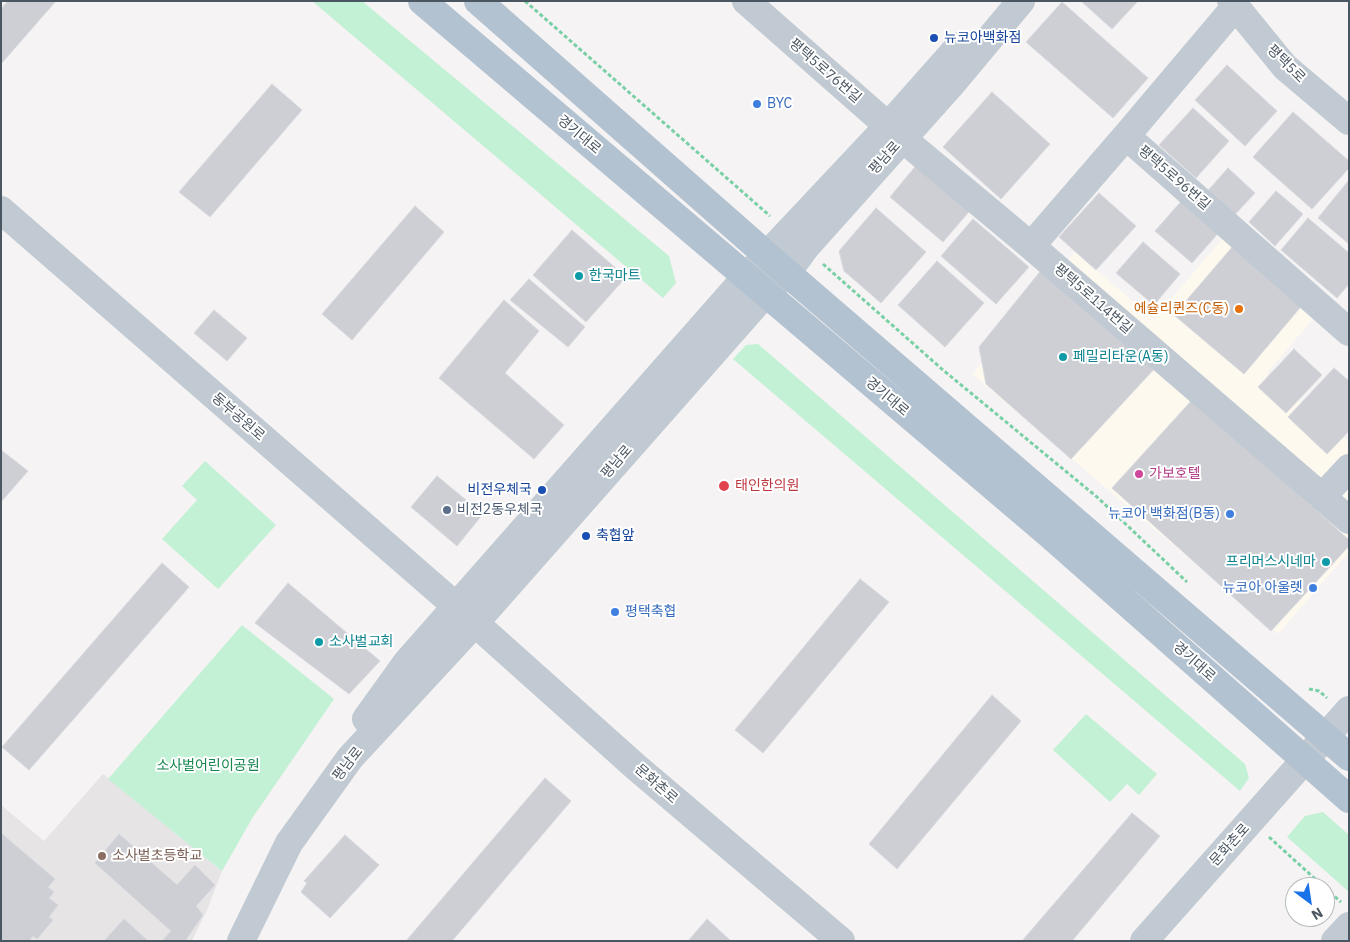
<!DOCTYPE html>
<meta charset="utf-8">
<style>
body{margin:0}
#map{position:relative;width:1350px;height:942px;overflow:hidden;background:#f5f3f3;font-family:"IBM Plex Sans",sans-serif}
canvas{display:block}
.frame{position:absolute;inset:0;border:2px solid #4a5661;pointer-events:none}
.north{position:absolute;left:1285px;top:877px;width:50px;height:50px;box-sizing:border-box;background:#fff;border:1px solid #b7bbc0;border-radius:50%;rotate:149deg;font-size:14px;font-weight:700;line-height:20px;text-align:center;color:#4a5661}
.north::after{content:'';display:block;margin:auto;width:18px;height:22px;background:#1a73e8;clip-path:polygon(50% 0,100% 100%,50% 72%,0 100%)}
</style>
<div id="map">
<canvas width="1350" height="942"></canvas>
<div class="frame"></div>
<div class="north">N</div>
</div>
<script>
const context = document.querySelector('canvas').getContext('2d');
context.lineJoin = 'round';
function paint(path, color) {
  context.fillStyle = color;
  context.fill(path, 'evenodd');
}
function toPath(rows) {
  const path = new Path2D();
  for (const r of rows) {
    path.moveTo(r[0], r[1]);
    for (let i = 2; i < r.length; i += 2) path.lineTo(r[i], r[i + 1]);
  }
  return path;
}
function trace(path, color, width, dash) {
  context.strokeStyle = color;
  context.lineWidth = width;
  context.lineCap = dash ? 'butt' : 'round';
  context.setLineDash(dash || []);
  context.stroke(path);
}
function write(font, color, halo, rows, align = 'center') {
  context.font = font + ' "IBM Plex Sans","Noto Sans KR",sans-serif';
  context.lineWidth = 4;
  context.setLineDash([]);
  context.textBaseline = 'middle';
  context.strokeStyle = halo;
  context.fillStyle = color;
  for (const [text, x, y, turn = 0] of rows) {
    context.save();
    context.translate(x, y);
    context.rotate((+turn || 0) * Math.PI / 180);
    context.textAlign = isNaN(turn) ? turn : align;
    if (halo) context.strokeText(text, 0, 0);
    context.fillText(text, 0, 0);
    context.restore();
  }
}
const commercial = toPath([
 [1239,219,1331,298,1267,373,1349,442,1349,552,1278,634,972,374,1075,252,1154,319]
]);
const education = toPath([
 [103,774,222,871,207,910,192,941,1,941,1,805,44,841]
]);
const green = toPath([
 [312,1,362,1,669,256,676,283,663,298],
 [758,344,1245,764,1249,778,1240,791,733,359,746,345],
 [205,461,276,525,218,589,162,539,197,500,182,486],
 [242,625,334,699,253,817,222,871,108,779],
 [1086,714,1157,774,1139,795,1127,784,1110,802,1053,750],
 [1323,812,1349,835,1349,892,1287,837,1305,816]
]);
const building = toPath([
 [8,1,56,1,1,64,1,9,8,1],
 [1081,1,1138,1,1112,29,1081,1],
 [1062,2,1148,78,1113,118,1026,42,1062,2],
 [1227,65,1277,111,1245,146,1195,100,1227,65],
 [272,84,302,110,210,217,179,192,272,84],
 [992,92,1050,144,1001,199,943,147,992,92],
 [1193,108,1229,141,1196,178,1159,145,1193,108],
 [1293,112,1349,161,1349,168,1312,209,1253,157,1293,112],
 [919,162,973,207,943,242,890,197,919,162],
 [1228,168,1255,193,1230,220,1204,195,1228,168],
 [1349,180,1349,244,1318,218,1349,180],
 [1276,191,1303,214,1275,246,1249,222,1276,191],
 [1099,193,1136,226,1096,270,1059,237,1099,193],
 [1185,197,1222,229,1192,263,1155,231,1185,197],
 [415,206,444,232,352,340,322,314,415,206],
 [876,208,926,252,881,303,844,271,839,251,876,208],
 [1308,218,1349,253,1349,284,1337,298,1281,250,1308,218],
 [973,219,1029,267,996,304,941,256,973,219],
 [572,230,626,277,586,322,533,275,572,230],
 [1143,242,1180,274,1154,305,1116,273,1143,242],
 [1234,245,1304,303,1244,374,1174,315,1234,245],
 [937,261,984,303,945,347,898,305,937,261],
 [1043,268,1156,367,1071,459,986,384,979,347,1043,268],
 [529,279,585,327,568,347,510,300,529,279],
 [504,300,539,331,505,373,564,425,534,459,439,378,504,300],
 [214,310,247,338,227,361,194,333,214,310],
 [1294,349,1322,375,1286,413,1258,387,1294,349],
 [1334,368,1349,381,1349,431,1327,454,1288,417,1334,368],
 [1193,399,1349,540,1349,546,1271,631,1112,488,1193,399],
 [1,450,28,471,1,502,1,450],
 [437,476,483,514,457,546,411,507,437,476],
 [162,563,189,587,29,770,2,747,162,563],
 [860,579,889,602,763,753,735,730,860,579],
 [288,583,380,661,349,694,255,623,288,583],
 [992,695,1021,721,897,869,869,844,992,695],
 [545,778,571,801,452,941,406,941,545,778],
 [1132,813,1160,836,1072,941,1022,941,1132,813],
 [1,833,55,879,48,887,54,892,49,898,58,905,49,917,53,920,37,939,33,936,29,941,1,940,1,833],
 [119,834,177,885,195,865,215,885,196,906,203,915,185,941,162,941,171,931,95,863,119,834],
 [345,835,379,865,330,918,301,892,307,883,304,881,345,835],
 [124,919,148,941,104,941,124,919],
 [707,919,731,941,688,941,707,919]
]);
const path = toPath([
 [525,1,770,216],
 [823,264,943,370,1097,497,1187,582],
 [1309,689,1319,691,1327,698],
 [1269,837,1324,887],
 [1325,888,1341,902]
]);
const minor = toPath([
 [746,1,903,139,1031,246,1349,520],
 [1231,1,1285,67,1349,121],
 [1235,7,1126,136,1349,332],
 [1,210,457,607,636,767,841,941],
 [1031,246,1126,136],
 [1322,497,1349,468],
 [366,719,407,662,746,277,888,126,959,46],
 [241,941,289,843,350,758,474,624,765,294,787,273,805,248,950,86,1021,1],
 [1144,941,1349,710],
 [1335,941,1349,926]
]);
const major = toPath([
 [422,1,1049,534,1349,799],
 [478,1,787,273,1349,757]
]);
const markers = [
 [934,38,5,"#1a4fb4"],
 [757,104,5,"#3f7fe0"],
 [579,276,5,"#0f9aa8"],
 [1239,309,5,"#e8710a"],
 [1063,357,5,"#0f9aa8"],
 [1139,474,5,"#d1479c"],
 [724,486,6,"#e0444e"],
 [542,490,5,"#1a4fb4"],
 [447,510,5,"#5c6f8a"],
 [1230,514,5,"#3f7fe0"],
 [586,536,5,"#1a4fb4"],
 [1326,562,5,"#0f9aa8"],
 [1313,588,5,"#3f7fe0"],
 [615,612,5,"#3f7fe0"],
 [319,642,5,"#0f9aa8"],
 [102,856,5,"#8d6e63"]
];
const transitNames = [
 ["뉴코아백화점",944,38],
 ["비전우체국",532,490,"right"],
 ["축협앞",596,536]
];
const streetNames = [
 ["평택5로",1286,64,45],
 ["평택5로76번길",825,71,41],
 ["경기대로",579,135,40],
 ["평남로",885,158,-48],
 ["평택5로96번길",1174,178,41],
 ["평택5로114번길",1093,299,41],
 ["경기대로",887,397,40],
 ["동부공원로",238,417,41],
 ["평남로",617,462,-49],
 ["경기대로",1194,662,42],
 ["평남로",348,764,-52],
 ["문화촌로",656,784,41],
 ["문화촌로",1230,845,-48]
];
const shopNames = [
 ["BYC",767,104],
 ["뉴코아 백화점(B동)",1220,514,"right"],
 ["뉴코아 아울렛",1303,588,"right"],
 ["평택축협",625,612]
];
const cultureNames = [
 ["한국마트",589,276],
 ["페밀리타운(A동)",1073,357],
 ["프리머스시네마",1316,562,"right"],
 ["소사벌교회",329,642]
];
const foodNames = [
 ["에슐리퀸즈(C동)",1229,309]
];
const hotelNames = [
 ["가보호텔",1149,474]
];
const healthNames = [
 ["태인한의원",735,486]
];
const serviceNames = [
 ["비전2동우체국",457,510]
];
const parkNames = [
 ["소사벌어린이공원",208,766]
];
const educationNames = [
 ["소사벌초등학교",112,856]
];
paint(commercial, '#fdf9ef');
paint(education, '#e6e4e5');
paint(green, '#c3f1d5');
paint(building, '#cdcfd5');
trace(building, '#d7d9de', 1);
trace(path, '#7ad0a6', 3, [4, 2.5]);
trace(minor, '#c1cad2', 28);
trace(major, '#b3c2d1', 28);
for (const [x, y, r, color] of markers) {
  const dot = new Path2D();
  dot.arc(x, y, r, 0, 2 * Math.PI);
  context.fillStyle = color;
  context.fill(dot);
  trace(dot, '#fff', 2);
}
write('14px', '#164399', '#fff', transitNames, 'left');
write('14px', '#4a5661', '#fff', streetNames);
write('14px', '#366cbe', '#fff', shopNames, 'left');
write('14px', '#0d838f', '#fff', cultureNames, 'left');
write('14px', '#c56008', '#fff', foodNames, 'right');
write('14px', '#b23c85', '#fff', hotelNames, 'left');
write('14px', '#be3a42', '#fff', healthNames, 'left');
write('14px', '#4e5e75', '#fff', serviceNames, 'left');
write('14px', '#17864f', '#fff', parkNames);
write('14px', '#785e54', '#fff', educationNames, 'left');
</script>
